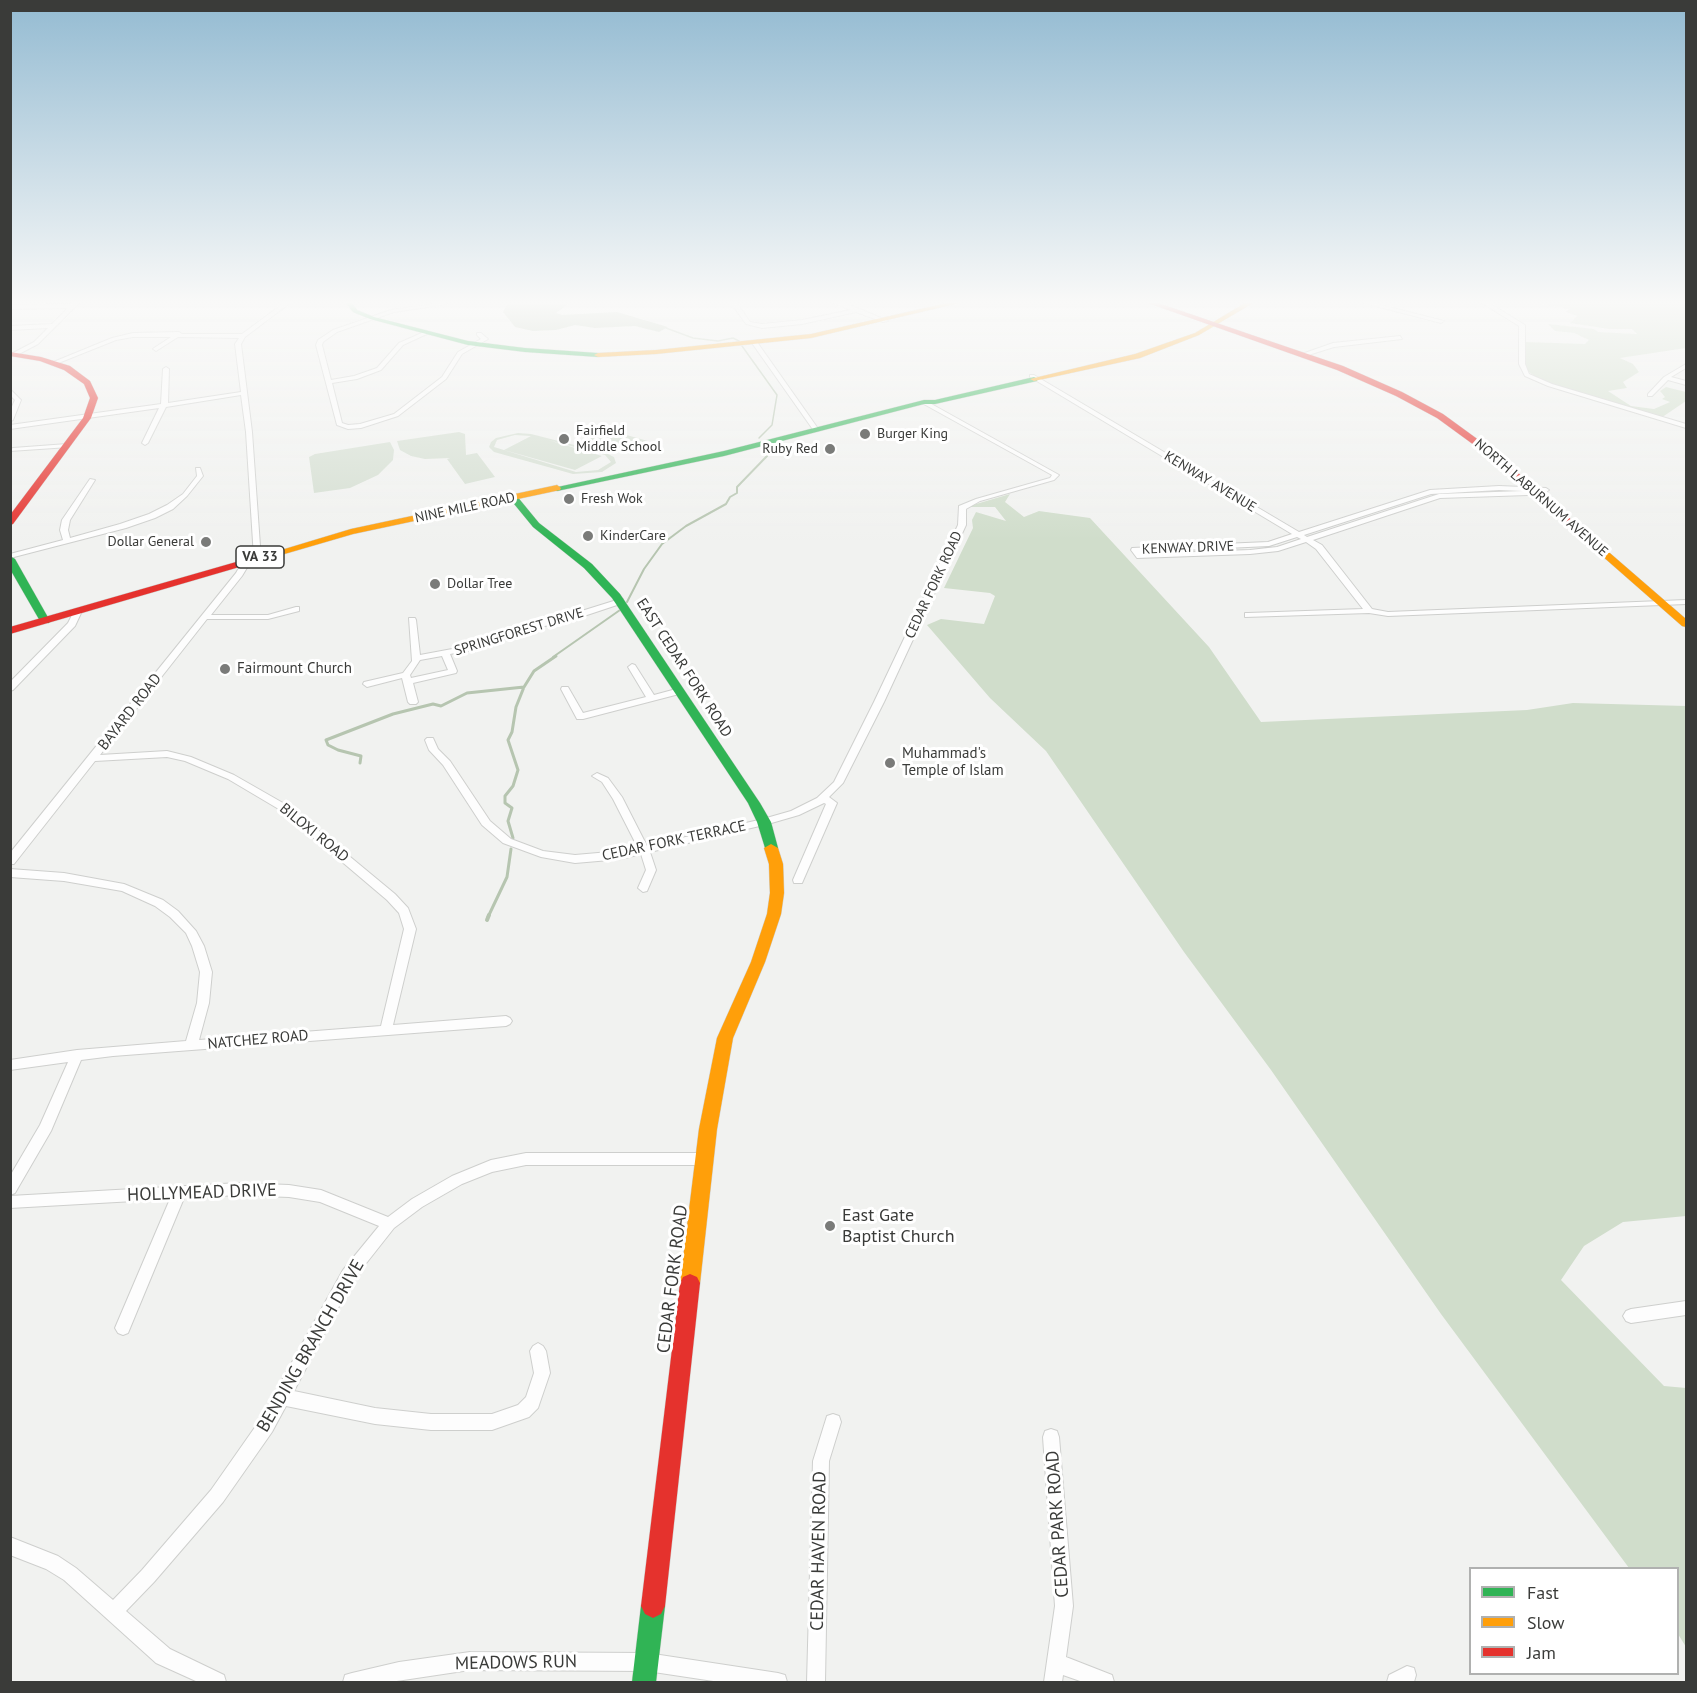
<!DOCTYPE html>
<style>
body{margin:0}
#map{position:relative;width:1697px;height:1693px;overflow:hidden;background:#f1f2f0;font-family:"PT Sans",sans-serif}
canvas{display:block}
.frame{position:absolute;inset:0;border:12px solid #3a3b39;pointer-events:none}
.legend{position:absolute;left:1469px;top:1567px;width:210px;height:108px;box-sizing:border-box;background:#fff;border:2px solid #b0b1b0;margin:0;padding:8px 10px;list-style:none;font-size:18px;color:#3a3b39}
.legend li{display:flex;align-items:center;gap:12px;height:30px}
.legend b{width:30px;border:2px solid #b0b1b0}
</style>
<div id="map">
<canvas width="1697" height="1693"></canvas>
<div class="frame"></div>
<ul class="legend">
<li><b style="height:8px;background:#30b455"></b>Fast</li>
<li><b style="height:8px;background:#ff9f0a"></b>Slow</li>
<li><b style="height:8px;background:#e5322d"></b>Jam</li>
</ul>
</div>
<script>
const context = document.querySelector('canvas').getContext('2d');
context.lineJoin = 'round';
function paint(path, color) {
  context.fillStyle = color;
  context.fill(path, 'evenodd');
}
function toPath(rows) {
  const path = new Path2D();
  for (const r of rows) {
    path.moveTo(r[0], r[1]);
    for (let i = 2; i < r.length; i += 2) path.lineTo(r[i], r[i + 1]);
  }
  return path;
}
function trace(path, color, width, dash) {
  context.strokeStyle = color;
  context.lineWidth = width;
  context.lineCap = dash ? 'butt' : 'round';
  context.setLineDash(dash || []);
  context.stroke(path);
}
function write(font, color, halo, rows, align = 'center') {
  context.font = font + ' "PT Sans",sans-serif';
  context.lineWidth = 6;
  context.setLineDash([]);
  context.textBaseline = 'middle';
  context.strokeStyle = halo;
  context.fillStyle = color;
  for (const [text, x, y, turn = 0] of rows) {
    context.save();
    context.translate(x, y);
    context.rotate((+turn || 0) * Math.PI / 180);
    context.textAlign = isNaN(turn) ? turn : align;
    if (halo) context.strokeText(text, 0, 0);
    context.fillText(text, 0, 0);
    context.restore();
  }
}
const green = toPath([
 [600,428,612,431,648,441,631,451,582,437],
 [459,432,465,434,466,455,477,453,495,477,465,484,447,459,450,458,425,459,411,456,400,450,397,441],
 [518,433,531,434,606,453,614,457,616,463,602,472,573,474,494,452,489,447,491,442,496,438],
 [515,435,531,436,504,450,575,470,602,456,548,440,605,455,611,462,598,470,576,472,494,447,497,440],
 [390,442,394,450,393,460,378,475,350,488,314,493,309,457,315,454]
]);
const forest = toPath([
 [1537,303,1686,303,1686,348,1620,358,1633,364,1639,372,1623,382,1627,388,1608,391,1631,406,1654,409,1670,402,1662,399,1665,397,1660,391,1666,387,1686,392,1686,401,1661,418,1540,380,1526,370,1526,342,1585,344,1589,340,1574,333,1555,331,1548,324,1594,329,1598,332,1637,334,1632,329,1609,329,1570,323,1577,316,1566,312,1570,309],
 [1010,494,1005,502,1024,517,1039,511,1090,518,1209,647,1261,722,1527,710,1573,703,1686,706,1686,1216,1623,1222,1584,1246,1561,1280,1664,1386,1686,1388,1686,1647,1678,1634,1678,1568,1629,1568,1441,1314,1271,1070,1184,952,1046,751,990,698,927,625,941,619,984,624,995,596,990,593,944,588,973,528,972,520,976,512,1006,521,995,507,966,507]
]);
const water = toPath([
 [508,303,569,303,556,313,562,315,617,312,668,327,659,332,635,326,595,328,575,325,556,330,533,331,515,327,503,312]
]);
const streamFar3 = toPath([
 [666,328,693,338,718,341,733,338,739,341],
 [742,346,777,395,772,425,759,438],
 [766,457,768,455,766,449]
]);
const streamFar2 = toPath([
 [627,602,644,569,662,544,686,526,726,504,730,497,737,493,737,487,767,456],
 [553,657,620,610]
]);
const streamFar1 = toPath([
 [360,763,361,756,338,750,328,745,326,740,393,714,433,704,441,706,467,693,524,687],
 [513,838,508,821,512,808,505,803,505,796,513,786,518,770,508,740,512,732,516,707,524,687,534,671,556,656],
 [488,917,507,877,511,849]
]);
const stream = toPath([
 [487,920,489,915]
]);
const street = toPath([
 [73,303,79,303,38,344,17,355,13,355,13,353,34,342,48,328,10,330,10,326,52,324,68,308,10,309,10,305,72,304,73,303],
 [284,303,290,303,245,337,241,344,252,432,261,560,254,558,246,432,241,395,166,407,148,443,145,445,142,443,159,408,10,429,10,425,161,404,163,369,166,367,169,369,168,403,241,392,235,344,239,338,178,337,156,351,153,349,154,348,171,337,133,337,116,340,56,364,51,363,112,338,133,333,179,332,182,334,242,334,284,303],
 [440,303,447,304,394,312,337,332,323,342,322,345,331,380,354,376,377,368,399,343,424,332,429,333,403,345,381,370,357,379,332,383,342,423,348,425,360,424,394,414,442,377,458,352,481,339,477,335,477,333,481,333,488,339,462,354,446,379,398,416,361,428,348,429,337,425,316,345,318,340,333,330,391,310,440,303],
 [731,303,737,303,750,322,762,324,802,320,851,310,834,303,842,303,860,309,888,321,883,322,856,312,802,324,762,328,746,324,731,303],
 [1364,303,1373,303,1444,321,1441,323,1364,303],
 [1482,303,1489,303,1525,325,1525,364,1529,374,1552,384,1686,424,1686,428,1548,386,1525,376,1519,364,1519,326,1482,303],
 [1400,336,1402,339,1334,347,1302,357,1299,355,1333,343,1400,336],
 [753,342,757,342,819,430,818,431,814,431,752,343,753,342],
 [1686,364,1686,368,1671,377,1686,381,1686,385,1668,380,1652,396,1648,396,1648,394,1664,377,1686,364],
 [1030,375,1034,375,1299,532,1430,490,1499,486,1546,488,1549,490,1546,492,1534,492,1528,495,1440,498,1313,540,1322,545,1372,609,1388,612,1686,600,1686,604,1388,616,1369,613,1245,617,1245,613,1248,613,1363,609,1316,549,1306,542,1278,551,1250,554,1137,558,1131,550,1132,548,1268,542,1292,534,1030,377,1030,375],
 [1499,490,1523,491,1439,494,1307,537,1304,535,1431,494,1499,490],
 [1297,537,1301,539,1277,547,1250,550,1142,554,1141,552,1269,546,1297,537],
 [10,389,21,400,13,420,10,422,10,411,15,400,10,395,10,389],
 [922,401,926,401,1059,475,1054,480,980,501,966,509,966,525,884,702,843,783,829,797,837,803,802,883,794,883,793,880,826,804,824,803,799,815,768,824,650,852,656,870,647,891,643,892,638,888,646,870,641,854,621,859,575,863,541,857,503,843,482,825,443,765,429,750,425,740,427,738,433,738,438,749,450,761,490,821,511,839,543,851,575,855,621,851,638,848,613,799,602,782,592,776,597,773,608,778,622,797,647,846,763,819,791,811,817,798,834,782,874,702,958,525,959,506,976,499,1050,478,1052,475,922,403,922,401],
 [67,444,69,445,69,447,10,451,11,449,13,448,67,444],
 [196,468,200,468,203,476,187,496,173,509,155,518,126,528,10,558,10,554,63,540,60,530,62,520,90,479,95,480,70,520,68,530,70,538,120,524,149,514,167,505,183,494,197,476,196,468],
 [244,559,251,561,242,576,211,615,268,615,296,607,299,607,299,611,268,619,207,619,100,755,167,751,191,757,234,775,290,807,395,894,408,908,416,929,393,1025,506,1016,510,1018,512,1021,510,1024,506,1026,113,1056,81,1060,51,1131,15,1193,10,1195,10,1176,40,1125,68,1062,10,1070,10,1060,77,1050,186,1041,197,1003,200,972,192,946,186,933,170,917,155,906,122,891,64,881,10,877,10,869,64,873,124,884,163,900,178,911,196,931,204,946,212,972,209,1003,199,1040,381,1026,404,929,399,913,387,900,282,811,228,779,185,761,167,757,95,761,14,864,10,864,10,853,236,573,244,559],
 [620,599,623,599,623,603,578,618,524,631,484,648,450,654,457,671,456,673,413,683,418,702,416,704,410,704,408,702,402,678,367,687,363,684,364,682,403,673,412,661,409,618,415,618,416,620,420,655,479,644,518,627,572,614,620,599],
 [442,656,448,670,411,678,410,675,420,660,442,656],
 [75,609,81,609,82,611,75,626,13,690,10,691,10,682,68,623,75,609],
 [632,664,635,665,654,695,680,688,684,691,683,693,583,719,577,719,561,689,562,687,568,687,583,713,646,697,628,667,632,664],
 [526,1153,704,1153,709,1155,711,1159,709,1163,704,1165,526,1165,492,1172,462,1184,422,1207,394,1228,353,1280,294,1391,375,1408,431,1414,492,1414,518,1405,526,1397,534,1373,530,1351,533,1346,538,1343,543,1346,546,1351,550,1373,540,1402,538,1408,529,1417,492,1430,431,1430,375,1424,286,1406,272,1432,223,1502,154,1582,126,1611,170,1649,224,1675,226,1682,198,1682,156,1663,64,1580,46,1569,10,1555,10,1537,58,1556,76,1568,113,1600,142,1570,211,1490,260,1420,343,1270,379,1226,320,1202,289,1197,239,1195,184,1198,128,1333,123,1335,118,1333,115,1328,170,1199,10,1208,10,1196,239,1183,289,1185,321,1190,388,1217,412,1199,452,1176,491,1160,526,1153],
 [1686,1301,1686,1315,1631,1323,1626,1321,1623,1316,1626,1311,1631,1309,1686,1301],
 [833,1414,839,1416,841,1422,829,1461,825,1682,807,1682,813,1461,827,1416,833,1414],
 [1051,1429,1057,1431,1059,1437,1073,1606,1066,1657,1112,1675,1114,1682,1083,1682,1063,1675,1062,1682,1044,1682,1055,1606,1043,1437,1045,1431,1051,1429],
 [470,1652,647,1653,778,1673,785,1675,787,1682,720,1682,647,1671,470,1670,390,1682,343,1682,345,1675,352,1673,399,1662,470,1652],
 [1407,1666,1414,1668,1416,1675,1414,1682,1387,1682,1389,1675,1407,1666]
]);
const fast = toPath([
 [346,303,352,303,357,310,374,317,468,341,525,348,598,353,602,355,598,357,525,352,468,345,370,319,353,312,346,303],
 [1034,377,1038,379,1037,381,935,404,924,404,724,456,557,491,553,488,724,451,924,400,935,400,1034,377],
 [510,495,516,495,539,523,592,564,620,594,760,803,771,822,778,848,776,851,766,851,757,822,748,803,612,598,584,568,533,527,510,499,510,495],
 [10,556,15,559,50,621,49,623,41,623,40,621,10,569,10,556],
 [653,1594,661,1598,665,1606,656,1682,632,1682,641,1606,645,1598,653,1594]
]);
const slow = toPath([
 [947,303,959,303,811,338,656,354,598,357,594,355,598,353,656,350,811,334,947,303],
 [1245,303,1253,303,1199,335,1140,358,1034,381,1030,379,1135,354,1195,333,1245,303],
 [557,485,561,488,560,490,353,534,250,564,245,561,351,529,557,485],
 [1568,522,1574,522,1686,619,1686,627,1682,626,1568,526,1568,522],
 [771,844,778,848,783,864,784,893,781,914,765,962,733,1038,717,1129,700,1283,697,1289,690,1292,683,1289,680,1283,699,1129,717,1038,751,962,767,914,770,893,769,864,764,848,771,844]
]);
const jam = toPath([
 [1148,303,1158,303,1343,366,1402,392,1443,414,1491,449,1576,524,1568,526,1485,453,1437,418,1396,396,1337,370,1148,303],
 [10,352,41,357,70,366,90,381,98,398,91,418,13,524,10,525,10,515,83,418,90,398,84,384,64,370,40,361,10,356,10,352],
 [250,558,255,561,253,563,10,634,10,627,250,558],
 [690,1274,697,1277,700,1283,665,1606,661,1614,653,1618,645,1614,641,1606,680,1283,683,1277,690,1274]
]);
const markers = [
 [865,434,6,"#7a7b79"],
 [564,439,6,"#7a7b79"],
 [830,449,6,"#7a7b79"],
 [569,499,6,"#7a7b79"],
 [588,536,6,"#7a7b79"],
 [206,542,6,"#7a7b79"],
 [435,584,6,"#7a7b79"],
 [225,669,6,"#7a7b79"],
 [890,763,6,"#7a7b79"],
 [830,1226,6,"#7a7b79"]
];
const farPoinames = [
 ["Fairfield",576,431],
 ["Middle School",576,447],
 ["Burger King",877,434],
 ["Ruby Red",818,449,"right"],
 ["Fresh Wok",581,499],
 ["KinderCare",600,536],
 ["Dollar General",194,542,"right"],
 ["Dollar Tree",447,584]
];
const farStreetnames = [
 ["KENWAY AVENUE",1210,482,31],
 ["NORTH LABURNUM AVENUE",1541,498,41],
 ["NINE MILE ROAD",465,508,-12],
 ["KENWAY DRIVE",1188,548,-2],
 ["CEDAR FORK ROAD",934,585,-65],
 ["SPRINGFOREST DRIVE",519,632,-17]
];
const shields = [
 [260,557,48]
];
const shieldNames = [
 ["VA 33",260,557]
];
const streetNames = [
 ["EAST CEDAR FORK ROAD",684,668,57],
 ["BAYARD ROAD",130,712,-52],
 ["BILOXI ROAD",314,833,39],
 ["CEDAR FORK TERRACE",674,841,-12],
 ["NATCHEZ ROAD",258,1040,-5]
];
const poiNames = [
 ["Fairmount Church",237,669],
 ["Muhammad's",902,754],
 ["Temple of Islam",902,771]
];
const nearStreetnames = [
 ["HOLLYMEAD DRIVE",202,1193,-2],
 ["CEDAR FORK ROAD",673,1279,-83],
 ["BENDING BRANCH DRIVE",311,1346,-60],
 ["CEDAR PARK ROAD",1058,1524,-94],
 ["CEDAR HAVEN ROAD",819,1551,-89],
 ["MEADOWS RUN",516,1663,-1]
];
const nearPoinames = [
 ["East Gate",842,1216],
 ["Baptist Church",842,1237]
];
paint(green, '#d4ded1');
paint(forest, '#d0ddcb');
paint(water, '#b6c5b0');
trace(streamFar3, '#b6c5b0', 1.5);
trace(streamFar2, '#b6c5b0', 2);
trace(streamFar1, '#b6c5b0', 3);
trace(stream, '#b6c5b0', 4);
trace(street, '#cecfcd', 2);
trace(fast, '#cecfcd', 1);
trace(slow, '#cecfcd', 1);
trace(jam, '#cecfcd', 1);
paint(street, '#fdfdfd');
paint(fast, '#30b455');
paint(slow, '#ff9f0a');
paint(jam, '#e5322d');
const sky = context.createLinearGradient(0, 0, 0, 540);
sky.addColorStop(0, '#94bbd2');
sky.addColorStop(0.56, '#f9f9f8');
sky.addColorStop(1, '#f9f9f800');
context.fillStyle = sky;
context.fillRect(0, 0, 1697, 540);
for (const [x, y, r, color] of markers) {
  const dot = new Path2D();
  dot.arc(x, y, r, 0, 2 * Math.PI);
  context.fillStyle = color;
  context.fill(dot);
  trace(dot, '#fff', 2);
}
write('14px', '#3a3b39', '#fff', farPoinames, 'left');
write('14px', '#3a3b39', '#fff', farStreetnames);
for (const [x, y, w] of shields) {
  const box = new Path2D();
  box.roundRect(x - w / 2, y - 11, w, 22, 4.5);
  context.fillStyle = '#fff';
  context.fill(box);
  trace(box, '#3a3b39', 1.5);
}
write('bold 14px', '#3a3b39', null, shieldNames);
write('15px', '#3a3b39', '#fff', streetNames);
write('15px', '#3a3b39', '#fff', poiNames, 'left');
write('18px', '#3a3b39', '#fff', nearStreetnames);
write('18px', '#3a3b39', '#fff', nearPoinames, 'left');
</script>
